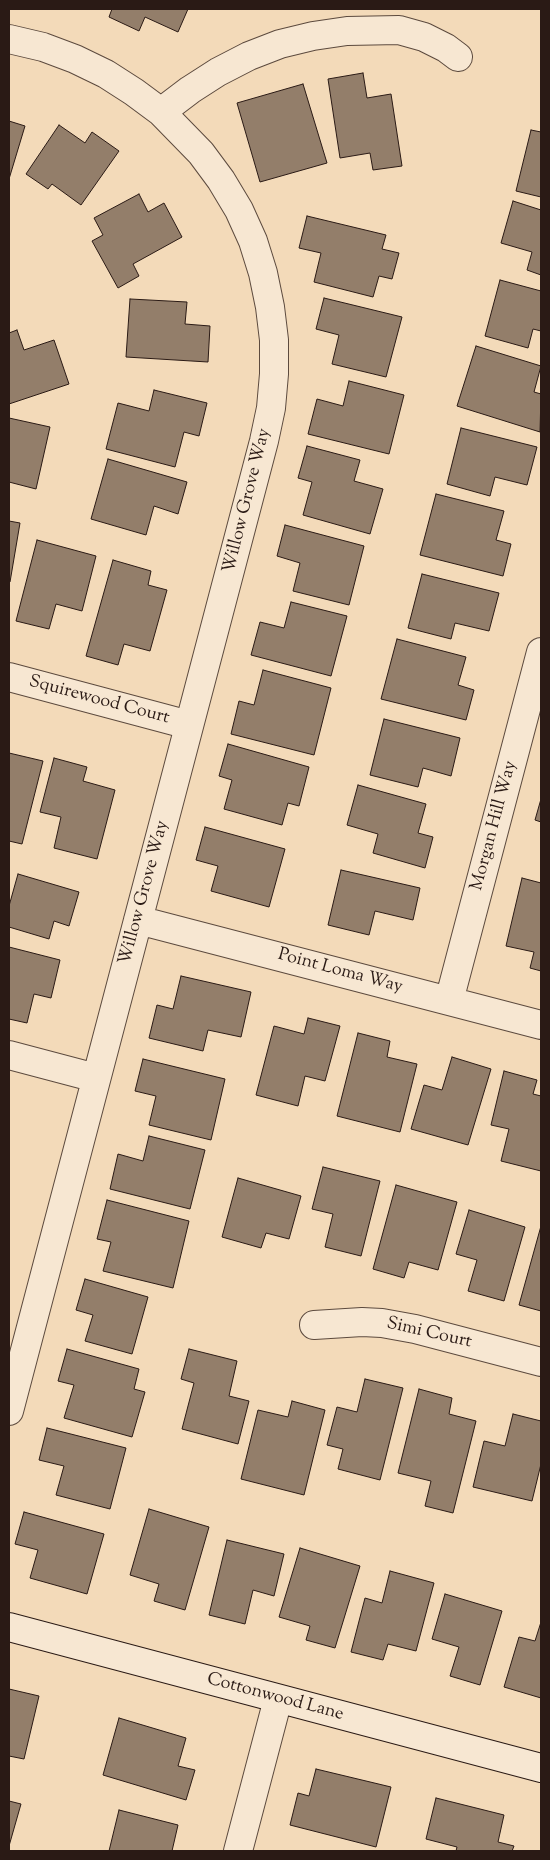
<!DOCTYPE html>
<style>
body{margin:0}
#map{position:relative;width:550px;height:1860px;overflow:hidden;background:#f3dab9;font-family:"Sorts Mill Goudy",serif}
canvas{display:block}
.frame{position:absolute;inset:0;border:10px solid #2a1a15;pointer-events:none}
</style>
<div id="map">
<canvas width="550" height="1860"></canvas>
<div class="frame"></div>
</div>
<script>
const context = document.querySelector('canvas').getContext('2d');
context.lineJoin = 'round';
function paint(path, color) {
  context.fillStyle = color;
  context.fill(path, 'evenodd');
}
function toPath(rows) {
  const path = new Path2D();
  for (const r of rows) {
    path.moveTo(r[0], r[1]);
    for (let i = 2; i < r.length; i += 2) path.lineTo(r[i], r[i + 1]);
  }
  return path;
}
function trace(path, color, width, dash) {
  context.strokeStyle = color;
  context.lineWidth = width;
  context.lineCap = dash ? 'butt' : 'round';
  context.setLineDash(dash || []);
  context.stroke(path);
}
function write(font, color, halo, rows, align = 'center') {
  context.font = font + ' "Sorts Mill Goudy",serif';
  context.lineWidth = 4;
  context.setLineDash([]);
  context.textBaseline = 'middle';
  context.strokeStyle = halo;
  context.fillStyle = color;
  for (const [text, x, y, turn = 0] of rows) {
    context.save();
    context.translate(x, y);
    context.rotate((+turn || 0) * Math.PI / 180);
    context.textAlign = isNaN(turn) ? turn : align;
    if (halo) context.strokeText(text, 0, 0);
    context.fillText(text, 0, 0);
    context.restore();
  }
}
const building = toPath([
 [112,9,188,9,178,32,145,17,139,31,109,17,112,9],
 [363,73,367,98,391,94,402,166,373,170,370,153,340,158,328,79,363,73],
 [303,84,327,163,260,182,237,103,303,84],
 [9,121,25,126,9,179,9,121],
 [59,125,85,143,92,132,119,151,81,205,52,184,48,189,26,174,59,125],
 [531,130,541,132,541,197,516,191,531,130],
 [139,194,148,212,164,203,182,237,133,264,139,276,118,288,92,241,103,235,94,218,139,194],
 [513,201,541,210,541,275,527,270,532,252,501,243,513,201],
 [307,216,386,235,382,249,399,253,392,279,379,276,373,297,314,282,321,253,299,248,307,216],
 [500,280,541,291,541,331,533,329,528,348,485,336,500,280],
 [324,298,402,317,386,377,332,364,339,335,316,329,324,298],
 [130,299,187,302,185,324,210,326,208,362,126,357,130,299],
 [17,330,24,350,54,340,69,384,9,404,9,333,17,330],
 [476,346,541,366,534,392,541,394,540,432,457,406,476,346],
 [349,381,404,395,389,454,308,434,317,399,343,406,349,381],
 [154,390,207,403,199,436,184,432,175,467,106,449,118,403,149,411,154,390],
 [9,418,50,427,36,489,9,482,9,418],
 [461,428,537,447,527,485,495,477,490,496,447,484,461,428],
 [307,446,360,460,354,481,383,489,370,534,303,515,312,482,298,478,307,446],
 [108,459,187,482,178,514,154,506,146,535,91,519,108,459],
 [436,494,504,511,496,540,511,544,503,576,420,555,436,494],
 [9,521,20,523,10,582,9,582,9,521],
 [285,525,364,546,349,605,293,591,300,563,277,556,285,525],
 [37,540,96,556,82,611,56,604,49,629,16,621,37,540],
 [113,560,151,571,148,585,167,590,150,651,124,644,118,665,86,656,113,560],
 [422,574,499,593,489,631,455,623,451,639,408,628,422,574],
 [291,602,347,616,331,676,251,655,260,622,284,628,291,602],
 [397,639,466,657,458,685,474,690,466,720,381,699,397,639],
 [263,670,331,688,314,755,231,734,239,701,254,705,263,670],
 [384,719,460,738,451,776,423,768,418,787,370,775,384,719],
 [228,744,309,767,299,806,288,803,282,825,224,809,232,780,219,776,228,744],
 [9,753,43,761,22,844,9,841,9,753],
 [54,758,87,767,83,781,115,790,97,859,54,848,61,817,40,812,54,758],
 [358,785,426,804,418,833,433,837,425,868,373,853,378,834,347,825,358,785],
 [541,799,541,822,535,820,541,799],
 [205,827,285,849,269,907,211,891,218,866,196,860,205,827],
 [341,870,420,888,413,920,375,911,369,935,328,925,341,870],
 [18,874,79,892,69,926,54,921,49,939,9,927,9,906,18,874],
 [522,878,541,883,541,971,530,968,534,952,506,946,522,878],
 [9,947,60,960,51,998,34,994,27,1023,9,1019,9,947],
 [181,976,251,992,241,1037,208,1030,203,1051,149,1038,157,1005,173,1009,181,976],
 [308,1018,340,1026,325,1081,305,1076,298,1106,256,1095,274,1026,304,1034,308,1018],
 [358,1033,390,1041,387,1057,417,1064,400,1132,337,1116,358,1033],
 [452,1057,491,1069,468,1145,411,1129,424,1085,442,1090,452,1057],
 [143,1059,225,1079,211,1140,149,1125,156,1096,135,1091,143,1059],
 [504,1071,537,1080,533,1094,541,1096,541,1171,501,1161,509,1129,491,1125,504,1071],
 [149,1136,205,1150,190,1209,110,1189,118,1154,143,1161,149,1136],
 [323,1167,380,1181,361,1256,325,1247,333,1214,312,1209,323,1167],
 [238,1178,301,1196,289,1239,266,1233,261,1248,222,1237,238,1178],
 [396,1185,457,1202,438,1270,409,1262,404,1278,373,1269,396,1185],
 [107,1200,189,1221,173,1288,103,1271,111,1242,97,1239,107,1200],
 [469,1210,525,1227,504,1301,468,1291,477,1260,456,1254,469,1210],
 [541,1226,541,1311,519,1305,541,1226],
 [85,1279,148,1297,132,1354,85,1341,93,1315,76,1310,85,1279],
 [67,1349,139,1369,134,1389,145,1392,132,1437,64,1418,74,1385,58,1381,67,1349],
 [189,1349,237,1361,229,1396,249,1401,238,1444,182,1429,194,1383,181,1379,189,1349],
 [365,1379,403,1388,380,1480,338,1469,343,1449,327,1445,337,1407,357,1412,365,1379],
 [419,1389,452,1398,449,1414,476,1421,453,1513,425,1506,431,1481,398,1473,419,1389],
 [292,1401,325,1410,304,1495,241,1479,258,1410,288,1417,292,1401],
 [513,1414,541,1421,541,1464,532,1501,473,1487,484,1441,505,1446,513,1414],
 [47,1428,126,1448,110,1509,56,1495,64,1466,39,1460,47,1428],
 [149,1509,209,1527,185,1610,154,1601,159,1584,130,1575,149,1509],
 [24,1512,104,1534,87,1594,30,1578,38,1550,15,1544,24,1512],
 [227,1540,284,1554,274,1596,253,1590,245,1624,209,1615,227,1540],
 [300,1548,360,1566,335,1648,306,1640,310,1626,279,1617,300,1548],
 [390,1571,434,1583,416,1651,388,1644,383,1660,351,1652,365,1598,382,1603,390,1571],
 [445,1594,502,1611,480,1685,450,1676,459,1647,432,1639,445,1594],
 [541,1622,541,1698,504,1687,519,1637,535,1641,541,1622],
 [9,1689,39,1696,24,1759,9,1756,9,1689],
 [119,1718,186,1738,178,1766,195,1770,186,1800,103,1775,119,1718],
 [316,1769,391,1787,376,1847,290,1825,298,1793,309,1796,316,1769],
 [436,1798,504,1815,498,1842,514,1846,512,1851,456,1851,457,1847,426,1839,436,1798],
 [9,1801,21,1804,9,1846,9,1801],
 [119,1810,178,1825,172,1851,109,1851,119,1810]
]);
const street = toPath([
 [9,39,43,47,75,59,106,74,134,92,161,112,201,153,221,180,239,210,253,241,263,273,270,307,274,340,274,374,271,408,264,441,9,1411],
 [161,112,190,90,218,72,249,56,280,44,313,36,347,31,399,30,424,37,446,48,458,57],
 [9,677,189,725],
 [138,920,541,1025],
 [449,1001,541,652],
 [9,1055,96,1078],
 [314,1325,362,1322,382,1323,415,1329,541,1362],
 [238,1851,278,1699]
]);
const secondary = toPath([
 [9,1627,541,1768]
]);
const streetNames = [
 ["Willow Grove Way",248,501,-76],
 ["Squirewood Court",99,701,15],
 ["Morgan Hill Way",495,826,-75],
 ["Willow Grove Way",145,893,-75],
 ["Point Loma Way",340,972,15],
 ["Simi Court",429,1334,13],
 ["Cottonwood Lane",275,1698,15]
];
paint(building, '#937e6a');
trace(building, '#2a1a15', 1);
trace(street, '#5c4a3e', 30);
trace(secondary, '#2a1a15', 30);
trace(street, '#f7e7d2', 28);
trace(secondary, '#f7e7d2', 28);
write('18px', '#2a1a15', '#f7e7d2', streetNames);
</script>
